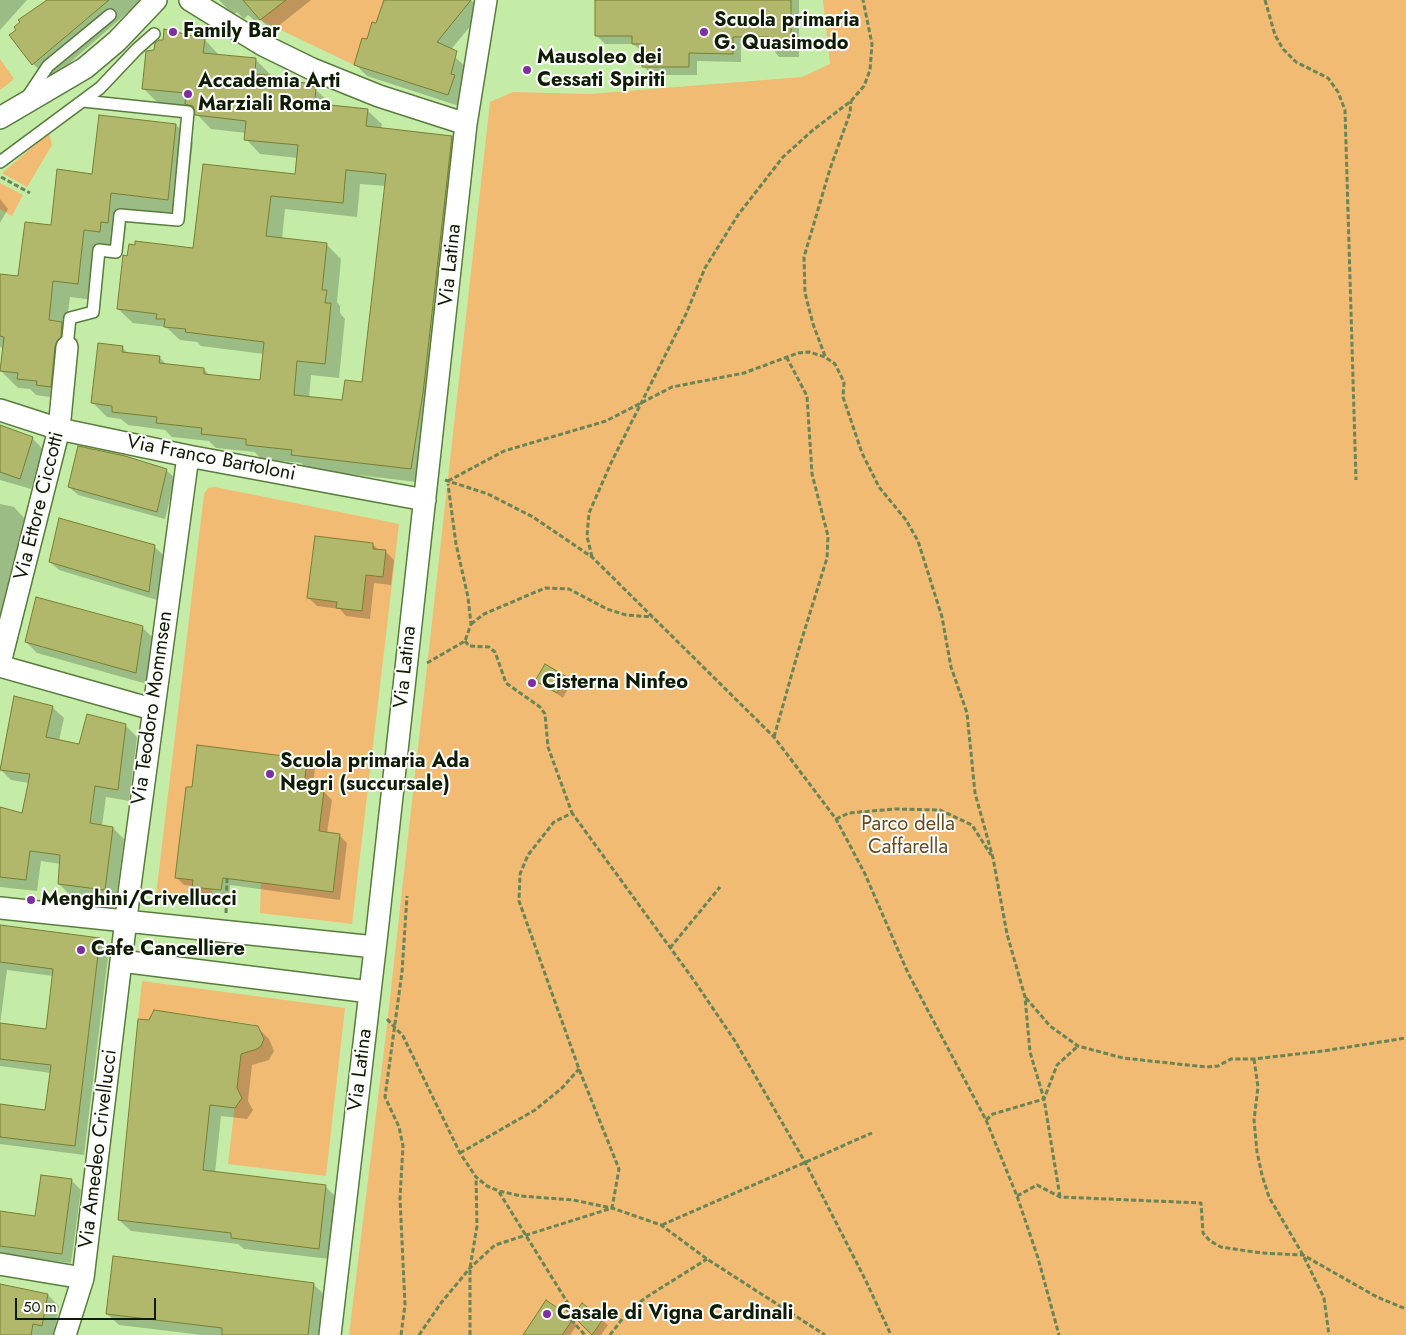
<!DOCTYPE html>
<style>
body{margin:0}
#map{position:relative;width:1406px;height:1335px;overflow:hidden;background:#c4eca7;font-family:Jost,sans-serif}
canvas{display:block}
.scale{position:absolute;left:15px;top:1298px;width:141px;height:22px;box-sizing:border-box;border:2px solid #0e1c03;border-top:0;padding-left:6px;font-size:15px;line-height:18px;white-space:nowrap;color:#0e1c03;-webkit-text-stroke:4px #fefefe;paint-order:stroke}
</style>
<div id="map">
<canvas width="1406" height="1335"></canvas>
<div class="scale">50 m</div>
</div>
<script>
const context = document.querySelector('canvas').getContext('2d');
context.lineJoin = 'round';
function paint(path, color) {
  context.fillStyle = color;
  context.fill(path, 'evenodd');
}
function toPath(rows) {
  const path = new Path2D();
  for (const r of rows) {
    path.moveTo(r[0], r[1]);
    for (let i = 2; i < r.length; i += 2) path.lineTo(r[i], r[i + 1]);
  }
  return path;
}
function trace(path, color, width, dash) {
  context.strokeStyle = color;
  context.lineWidth = width;
  context.lineCap = dash ? 'butt' : 'round';
  context.setLineDash(dash || []);
  context.stroke(path);
}
function write(font, color, halo, rows, align = 'center') {
  context.font = font + ' Jost,sans-serif';
  context.lineWidth = 4;
  context.setLineDash([]);
  context.textBaseline = 'middle';
  context.strokeStyle = halo;
  context.fillStyle = color;
  for (const [text, x, y, turn = 0] of rows) {
    context.save();
    context.translate(x, y);
    context.rotate((+turn || 0) * Math.PI / 180);
    context.textAlign = isNaN(turn) ? turn : align;
    if (halo) context.strokeText(text, 0, 0);
    context.fillText(text, 0, 0);
    context.restore();
  }
}
const green = toPath([
 [286,0,384,0,376,23,372,22,367,39,362,38,354,65,260,20],
 [823,0,1406,0,1406,1335,349,1335,387,1025,490,102,513,92,589,94,802,77,830,64],
 [0,59,14,79,0,90],
 [49,133,52,145,27,187,2,173],
 [0,183,23,195,12,216,0,209],
 [215,487,399,524,352,924,260,913,261,883,333,892,340,834,260,824,301,811,307,759,197,745,192,787,186,787,175,877,193,880,193,887,212,889,213,907,161,900,156,895,204,494,208,488],
 [315,536,373,543,373,549,386,550,383,577,366,575,362,611,337,602,307,598],
 [142,981,345,1008,326,1176,228,1164,235,1103,241,1100,241,1096,236,1091,241,1051,250,1051,261,1046,264,1039,262,1033,258,1026,251,1024,154,1010,149,1020,138,1019]
]);
const shadow = toPath([
 [0,0,27,0,0,30],
 [47,0,142,0,50,80,33,64],
 [219,0,311,0,272,31,260,19,256,22,248,15,244,19,237,12,233,15],
 [383,0,471,0,479,8,477,18,449,52],
 [596,0,799,0,799,57,779,57,770,45,741,45,741,62,697,61,697,75,652,75,643,66,643,52,633,44,605,44,597,36],
 [205,40,219,55,256,60,270,74,270,77,288,79,292,82,305,84,310,88,315,89,330,103,330,106,367,110,382,124,381,129,452,137,466,152,425,483,307,469,301,463,261,459,255,452,216,448,209,441,172,437,165,430,128,425,121,419,107,417,93,403,122,347,129,354,159,357,167,365,204,369,210,376,261,381,264,354,201,346,197,342,180,340,166,327,133,323,118,309,194,249,296,176,298,158,260,154,246,139,246,133,211,129,189,106,158,103,143,88],
 [360,184,386,186,364,383,343,402,309,398,311,375,339,378,345,319,340,313,340,306,337,302,341,259,327,245,282,239,285,209,357,217],
 [455,57,467,68,459,106,367,76,355,64],
 [176,125,193,142,184,216,128,210,124,239,118,238,116,248,100,247,94,300,70,297,66,328,78,340,77,354,55,401,50,397,36,395,30,389,18,388,1,371,3,349,0,346,0,275,20,278,52,226,93,175],
 [0,199,8,209,0,223],
 [0,426,32,438,43,449,31,489,0,480],
 [166,470,175,478,165,519,78,495,69,487],
 [0,504,14,507,25,519,0,619],
 [373,544,379,551,385,551,394,560,391,585,374,583,370,619,346,616,340,609,317,606,309,598],
 [154,546,163,555,157,600,59,570,50,562],
 [142,627,154,639,147,684,37,653,26,642],
 [566,678,571,683,563,698,537,680],
 [15,698,52,707,64,718,59,741,80,746,125,725,137,737,129,801,106,797,102,826,113,828,124,839,116,901,70,895,59,884,61,864,41,861,37,891,0,887,0,808,22,814,29,783,11,780,0,769],
 [307,761,315,769,312,791,324,792,332,800,327,833,339,835,347,843,340,900,230,885,229,898,202,894,194,886,184,885,176,877],
 [0,926,99,940,109,949,84,1155,0,1144,0,1105,46,1111,51,1073,0,1066],
 [7,970,53,976,47,1031,0,1025],
 [257,1027,269,1039,274,1051,269,1060,252,1065,248,1101,253,1110,247,1119,221,1116,215,1173,326,1187,337,1198,330,1259,244,1249,238,1244,131,1231,119,1220],
 [71,1180,81,1190,71,1263,0,1254,0,1212,36,1217],
 [313,1284,325,1295,320,1335,202,1335,119,1325,107,1314],
 [0,1286,48,1295,59,1306,54,1335,0,1335],
 [574,1316,602,1320,608,1325,601,1335,592,1335],
 [572,1320,577,1325,570,1335,526,1335]
]);
const building = toPath([
 [47,0,109,0,32,65,9,35,16,30,14,27,20,22,18,20,47,0],
 [243,0,286,0,260,20,243,0],
 [384,0,471,0,437,42,457,51,451,74,455,75,448,95,354,65,362,38,367,39,372,22,376,23,384,0],
 [595,0,791,0,791,49,769,49,769,37,733,37,733,54,689,53,689,67,642,67,642,44,632,44,632,36,595,36,595,0],
 [164,29,205,39,203,53,256,58,255,74,289,77,288,81,306,83,306,86,316,87,315,99,321,100,321,104,368,109,366,126,452,136,423,393,411,469,291,455,292,450,246,445,246,439,201,434,202,428,156,423,157,417,112,412,112,406,91,403,98,343,123,346,122,352,160,356,159,363,204,368,204,374,260,380,264,342,185,332,186,329,164,327,165,319,156,319,157,314,117,309,123,255,127,256,129,244,135,245,135,241,193,248,203,164,295,174,298,145,244,140,246,121,195,115,193,106,185,104,186,93,142,89,146,51,154,50,155,43,159,40,163,40,164,29],
 [346,170,386,174,362,382,345,380,342,400,294,395,297,361,325,364,331,303,325,303,327,290,322,290,327,243,266,236,271,196,343,203,346,170],
 [99,115,176,124,168,200,111,193,108,223,101,222,100,232,84,230,78,284,53,281,49,320,62,322,61,337,55,346,51,387,36,385,37,381,17,379,18,373,0,371,4,337,0,336,0,274,18,276,25,222,51,225,57,169,92,174,99,115],
 [0,425,33,437,20,479,0,472,0,425],
 [78,446,125,456,167,469,157,512,68,487,78,446],
 [59,518,155,545,149,592,49,562,59,518],
 [315,536,373,543,373,549,386,550,383,577,366,575,362,611,336,608,337,602,307,598,315,536],
 [36,597,143,626,136,673,25,642,36,597],
 [545,664,567,677,557,693,535,681,545,664],
 [14,696,53,706,46,737,79,744,87,714,126,724,118,790,95,786,90,823,113,827,105,890,58,884,60,855,30,851,26,880,0,877,0,807,22,813,30,774,0,770,14,696],
 [197,745,307,759,304,788,324,791,319,831,340,834,333,892,223,878,221,890,192,887,193,880,175,878,186,787,192,787,197,745],
 [0,925,100,938,75,1146,0,1137,0,1104,45,1110,51,1065,0,1059,0,1023,46,1029,53,969,0,962,0,925],
 [154,1010,258,1026,264,1039,261,1046,257,1049,241,1054,237,1088,242,1098,235,1108,210,1105,203,1170,326,1185,319,1249,231,1238,231,1233,118,1220,138,1019,149,1020,154,1010],
 [41,1175,72,1179,62,1254,0,1246,0,1211,35,1216,41,1175],
 [113,1256,314,1283,308,1335,222,1335,222,1328,106,1314,113,1256],
 [0,1284,48,1294,42,1326,33,1324,31,1335,0,1335,0,1284],
 [546,1300,573,1319,562,1335,523,1335,546,1300],
 [582,1303,603,1319,592,1335,573,1316,582,1303]
]);
const path = toPath([
 [1265,0,1275,35,1283,49,1296,62,1328,78,1338,92,1345,110,1356,480],
 [1,177,30,193],
 [825,356,813,324,805,293,804,257,830,169,850,113,851,101],
 [445,480,488,494,533,517,592,557,774,737,836,819,865,874,908,973,986,1120,1017,1196,1038,1258,1059,1335],
 [448,481,504,451,606,421,672,387,744,373,798,353,809,352,825,357,835,364,844,382,843,397,862,453,879,487,906,520,918,541,942,617,951,667,967,713,975,793,993,858,1007,934,1025,997,1030,1052,1044,1099,1060,1197],
 [592,557,587,536,589,513,611,463,686,314,705,268,738,215,783,157,813,130,851,101,864,86,870,70,872,44,863,0],
 [471,624,484,614,545,588,569,589,607,609,626,615,653,617],
 [465,641,469,646,489,647,495,652,506,683,540,707,545,714,548,747,572,813],
 [427,663,465,641,471,624,468,597,456,544,448,484],
 [774,737,800,645,827,558,828,536,812,474,807,396,786,356],
 [836,819,849,813,895,809,940,810,972,825,991,855],
 [226,913,227,878],
 [670,948,720,887],
 [1026,998,1050,1026,1078,1046,1123,1058,1206,1067,1218,1066,1231,1059,1254,1059,1323,1051,1406,1038],
 [387,1019,403,1036,460,1153,476,1177,487,1186,499,1191,521,1196,573,1200,612,1208,661,1225,707,1259,825,1335],
 [1254,1059,1258,1087,1254,1120,1257,1152,1262,1175,1269,1197,1303,1255,1324,1298,1329,1335],
 [986,1120,993,1114,1044,1099,1057,1065,1078,1046],
 [460,1153,535,1110,562,1088,579,1069],
 [499,1192,569,1305,566,1314,585,1335],
 [1017,1196,1037,1185,1060,1197,1201,1203,1203,1233,1210,1241,1221,1247,1261,1253,1303,1255,1377,1297,1406,1309],
 [662,1225,872,1133],
 [401,1335,405,1305,400,1198,403,1146,399,1127,385,1097,402,972,407,896],
 [419,1335,441,1303,470,1268,495,1245,612,1208,619,1169,579,1069,519,901,520,874,528,855,554,822,572,813,693,979,735,1041,805,1162,866,1281,891,1335],
 [470,1335,470,1268,477,1226,476,1177],
 [610,1335,626,1314,645,1298,707,1259]
]);
const lane = toPath([
 [26,99,48,66,110,15],
 [0,162,100,88,137,49,154,34],
 [67,347,70,318,93,312,99,250,116,252,120,215,178,220,188,112,83,101]
]);
const street = toPath([
 [190,0,263,45,312,69,379,96,466,124],
 [0,118,85,68,117,41,156,0],
 [0,410,59,429,188,456,425,500],
 [0,663,59,429,67,347],
 [0,666,152,709],
 [0,908,375,947],
 [121,961,370,992],
 [0,1264,83,1278],
 [65,1335,83,1278,130,886,188,456],
 [330,1335,377,932,466,124,486,0]
]);
const markers = [
 [173,32,5,"#7d2fa1"],
 [704,32,5,"#7d2fa1"],
 [527,70,5,"#7d2fa1"],
 [188,94,5,"#7d2fa1"],
 [532,683,5,"#7d2fa1"],
 [270,774,5,"#7d2fa1"],
 [31,900,5,"#7d2fa1"],
 [81,950,5,"#7d2fa1"],
 [547,1314,5,"#7d2fa1"]
];
const poiNames = [
 ["Scuola primaria",714,21],
 ["G. Quasimodo",714,44],
 ["Family Bar",183,32],
 ["Mausoleo dei",537,58],
 ["Cessati Spiriti",537,81],
 ["Accademia Arti",198,82],
 ["Marziali Roma",198,105],
 ["Cisterna Ninfeo",542,683],
 ["Scuola primaria Ada",280,762],
 ["Negri (succursale)",280,785],
 ["Menghini/Crivellucci",41,900],
 ["Cafe Cancelliere",91,950],
 ["Casale di Vigna Cardinali",557,1314]
];
const streetNames = [
 ["Via Latina",451,265,-84],
 ["Via Franco Bartoloni",211,459,11],
 ["Via Ettore Ciccotti",40,506,-76],
 ["Via Latina",406,667,-84],
 ["Via Teodoro Mommsen",153,708,-82],
 ["Via Latina",361,1070,-83],
 ["Via Amedeo Crivellucci",99,1149,-83]
];
const parkNames = [
 ["Parco della",908,825],
 ["Caffarella",908,848]
];
paint(green, '#f1bb74');
paint(shadow, '#0003');
paint(building, '#b2b86b');
trace(building, '#797e31', 1);
trace(lane, '#587c3c', 14);
trace(street, '#587c3c', 24);
trace(path, '#698455', 3, [5, 2.5]);
trace(lane, '#fff', 11);
trace(street, '#fff', 21);
for (const [x, y, r, color] of markers) {
  const dot = new Path2D();
  dot.arc(x, y, r, 0, 2 * Math.PI);
  context.fillStyle = color;
  context.fill(dot);
  trace(dot, '#fefefe', 2);
}
write('bold 20px', '#0e1c03', '#fefefe', poiNames, 'left');
write('20px', '#0e1c03', '#fefefe', streetNames);
write('20px', '#67491e', '#fefefe', parkNames);
</script>
